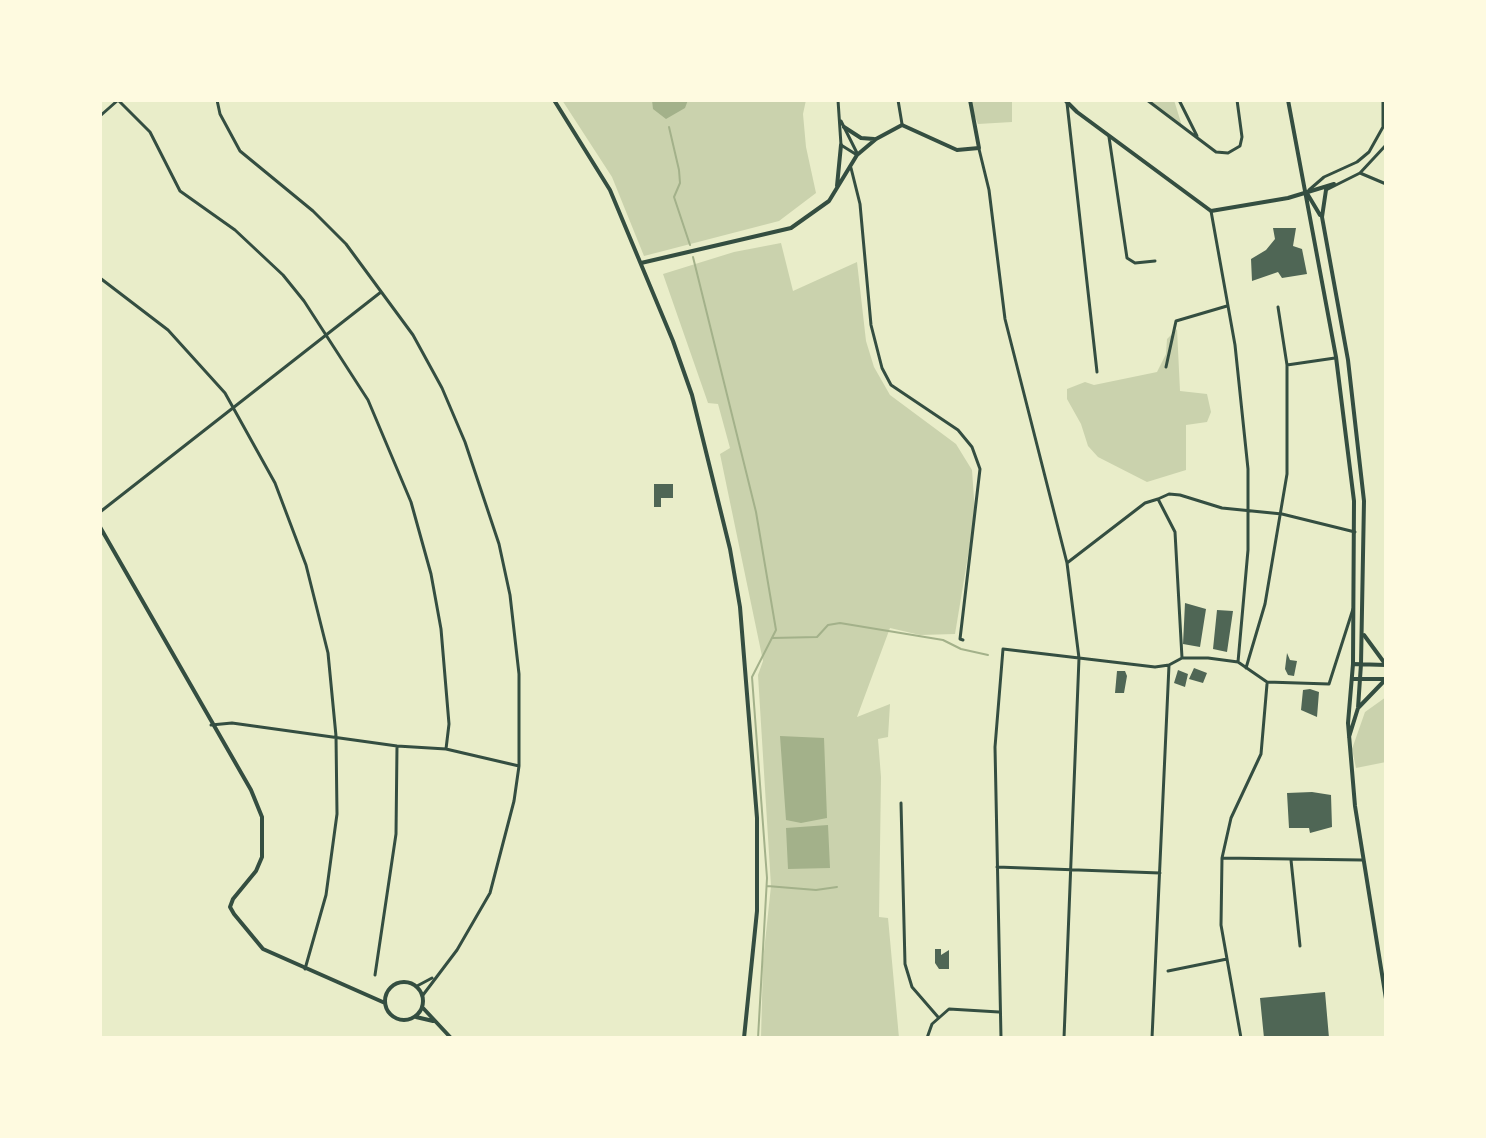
<!DOCTYPE html>
<style>
body{margin:0}
#map{position:relative;width:1486px;height:1138px;overflow:hidden;background:#e9edc9;font-family:"Noto Sans",sans-serif}
canvas{display:block}
.frame{position:absolute;inset:0;border:102px solid #fefae0;pointer-events:none}
</style>
<div id="map">
<canvas width="1486" height="1138"></canvas>
<div class="frame"></div>
</div>
<script>
const context = document.querySelector('canvas').getContext('2d');
context.lineJoin = 'round';
function paint(path, color) {
  context.fillStyle = color;
  context.fill(path, 'evenodd');
}
function toPath(rows) {
  const path = new Path2D();
  for (const r of rows) {
    if (r.length === 3) {
      path.moveTo(r[0] + r[2], r[1]);
      path.arc(r[0], r[1], r[2], 0, 2 * Math.PI);
      continue;
    }
    path.moveTo(r[0], r[1]);
    for (let i = 2; i < r.length; i += 2) path.lineTo(r[i], r[i + 1]);
  }
  return path;
}
function trace(path, color, width, dash) {
  context.strokeStyle = color;
  context.lineWidth = width;
  context.lineCap = dash ? 'butt' : 'round';
  context.setLineDash(dash || []);
  context.stroke(path);
}
const green = toPath([
 [562,100,806,100,803,114,806,147,816,193,779,221,644,256,612,177],
 [968,100,1012,100,1012,122,978,124],
 [1149,100,1174,100,1182,126],
 [781,243,793,291,857,262,866,341,874,367,890,395,956,444,972,470,975,514,955,634,920,635,890,628,857,717,890,704,888,737,878,739,881,777,879,917,888,918,899,1038,761,1038,763,961,771,886,758,675,763,661,720,454,730,448,718,404,708,403,663,274,734,252],
 [1177,329,1180,391,1207,394,1211,412,1207,422,1186,425,1186,470,1147,482,1098,457,1088,446,1081,424,1067,399,1067,389,1085,382,1094,385,1157,372,1166,354,1167,339],
 [1386,697,1386,762,1356,768,1352,749,1365,712]
]);
const water = toPath([
 [652,100,688,100,685,108,666,119,653,109],
 [780,736,824,738,827,818,801,823,786,820],
 [828,825,830,868,788,869,786,828]
]);
const stream = toPath([
 [669,127,679,170,680,183,674,197,690,245],
 [693,257,756,512,776,630,752,677,767,878,758,1038],
 [772,638,817,637,828,625,840,623,943,640,961,649,988,655],
 [767,886,816,890,837,887]
]);
const building = toPath([
 [1273,228,1296,228,1293,246,1302,249,1307,274,1282,278,1278,272,1252,281,1251,259,1266,250,1275,239],
 [654,484,673,484,673,498,661,498,661,507,654,507],
 [1185,603,1206,609,1200,647,1183,644],
 [1217,610,1233,611,1227,652,1213,649],
 [1287,653,1290,660,1297,661,1294,676,1288,675,1285,669],
 [1194,668,1207,673,1203,683,1189,679],
 [1178,670,1188,674,1185,687,1174,683],
 [1117,671,1125,671,1127,676,1124,693,1115,693],
 [1310,689,1319,692,1317,717,1301,710,1303,690],
 [1312,792,1331,795,1332,827,1310,833,1309,828,1289,828,1287,793],
 [935,949,941,949,941,955,949,950,949,969,939,969,935,963],
 [1325,992,1329,1038,1264,1038,1260,998]
]);
const minor = toPath([
 [118,100,150,132,180,191,235,230,283,275,304,301,368,400,411,502,431,574,441,629,449,724,446,749],
 [217,100,220,114,240,151,313,211,346,244,413,335,442,388,465,442,499,544,510,595,519,674,519,766,514,801,490,893,457,950,423,995],
 [838,100,841,145,857,155],
 [898,100,902,124],
 [1147,100,1216,152,1228,153,1240,146,1242,137,1237,100],
 [1179,100,1197,136],
 [1067,103,1097,372],
 [100,116,117,101],
 [841,121,857,153],
 [1109,137,1127,258,1135,263,1155,261],
 [979,149,989,190,1005,319,1067,563,1079,658,1064,1038],
 [851,168,860,204,871,325,882,368,891,385,958,430,972,447,980,469,960,639,963,640],
 [1360,173,1386,145],
 [1309,190,1324,177,1357,162,1369,152,1383,127,1383,100],
 [1326,190,1360,173,1386,184],
 [1211,211,1235,345,1248,469,1248,550,1238,662],
 [100,278,168,330,225,393,275,483,306,565,328,653,336,736,337,814,326,895,305,969],
 [1278,307,1287,365],
 [1166,367,1176,321,1227,306],
 [1158,499,1169,494,1180,495,1222,508,1282,514,1355,532],
 [100,512,381,292],
 [1067,563,1145,503,1158,499,1175,532,1182,658],
 [1246,668,1265,604,1287,474,1287,365,1335,358],
 [211,725,232,723,397,746,446,749,519,766],
 [901,803,905,964,912,987,938,1017],
 [1222,858,1362,860],
 [1291,860,1300,946],
 [997,867,1160,873],
 [1168,971,1227,959],
 [375,975,396,834,397,746],
 [417,986,432,978],
 [927,1038,932,1024,949,1009,999,1012],
 [1001,1038,995,747,1003,649,1155,667,1169,665,1182,658,1208,658,1238,662,1267,682,1329,684,1353,609],
 [1152,1038,1169,665],
 [1241,1038,1221,925,1222,858,1231,818,1261,754,1267,684]
]);
const tertiary = toPath([
 [1065,100,1077,112,1211,211,1288,198,1334,184],
 [1288,100,1336,357,1354,501,1353,664],
 [844,127,861,138,874,139],
 [837,186,841,145],
 [1326,190,1322,217,1348,360,1364,501,1361,664],
 [1308,195,1320,215],
 [641,263,791,228,829,201,857,155,876,139,902,125,957,150,979,148,970,100]
]);
const secondary = toPath([
 [554,100,610,190,673,341,692,395,730,549,740,607,757,818,757,911,744,1038],
 [100,527,251,790,262,817,262,857,256,871,233,899,230,907,234,914,263,949,385,1003],
 [1364,635,1386,665],
 [1386,665,1353,664,1348,723,1355,806,1386,999],
 [1352,679,1386,679],
 [1359,707,1386,679],
 [1349,737,1358,708,1361,664],
 [404,1001,19],
 [423,1008,451,1038],
 [416,1017,433,1021]
]);
paint(green, '#cad2ad');
paint(water, '#a3b18a');
trace(stream, '#a3b18a', 2);
paint(building, '#4f6655');
trace(minor, '#344e41', 3);
trace(tertiary, '#344e41', 4);
trace(secondary, '#344e41', 4);
</script>
